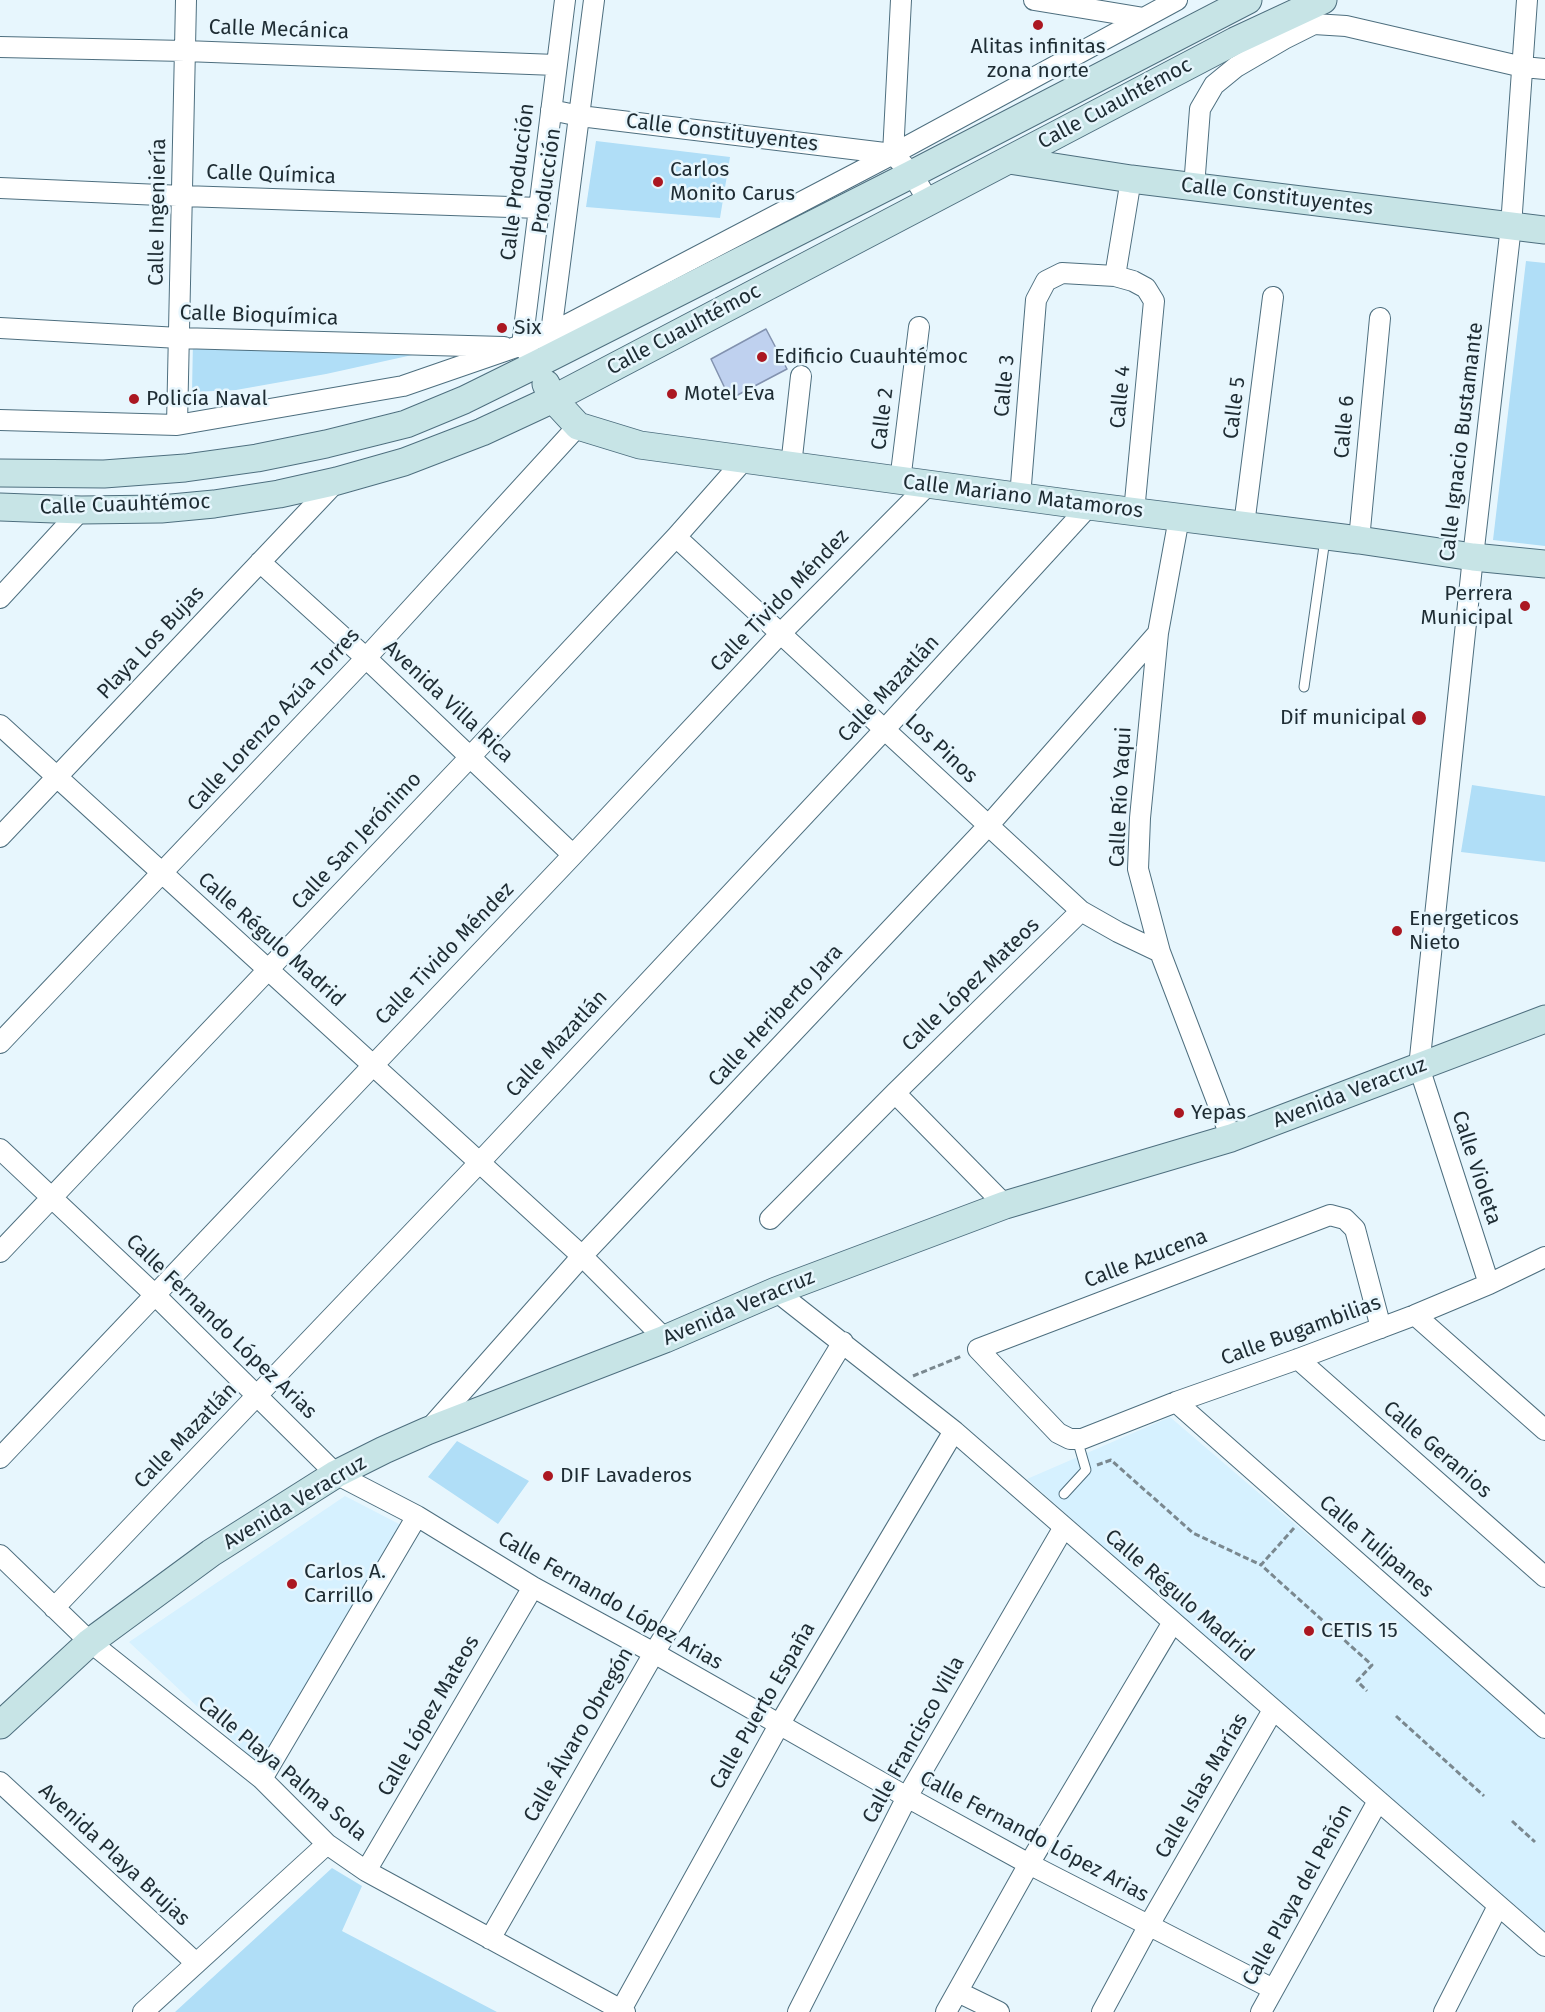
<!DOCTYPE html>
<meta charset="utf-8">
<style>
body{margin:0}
canvas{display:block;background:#e7f6fd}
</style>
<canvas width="1545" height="2012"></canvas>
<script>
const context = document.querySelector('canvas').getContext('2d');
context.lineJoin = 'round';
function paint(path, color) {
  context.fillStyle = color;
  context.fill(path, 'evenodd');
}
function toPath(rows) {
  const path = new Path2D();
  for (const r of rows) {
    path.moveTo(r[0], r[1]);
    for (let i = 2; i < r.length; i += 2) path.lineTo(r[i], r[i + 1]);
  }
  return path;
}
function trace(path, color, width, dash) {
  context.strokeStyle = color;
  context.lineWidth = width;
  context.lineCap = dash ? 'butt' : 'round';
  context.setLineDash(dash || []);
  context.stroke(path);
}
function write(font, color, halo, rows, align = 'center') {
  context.font = font + ' "Fira Sans",sans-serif';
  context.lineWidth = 5;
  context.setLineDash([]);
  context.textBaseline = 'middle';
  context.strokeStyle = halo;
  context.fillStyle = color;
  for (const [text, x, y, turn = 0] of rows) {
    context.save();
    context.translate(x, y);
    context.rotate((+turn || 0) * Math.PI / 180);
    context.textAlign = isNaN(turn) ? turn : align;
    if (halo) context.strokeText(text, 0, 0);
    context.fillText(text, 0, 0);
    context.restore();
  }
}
const built = toPath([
 [1170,1417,1545,1738,1545,1940,1027,1479],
 [345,1496,403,1526,260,1766,129,1642]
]);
const green = toPath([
 [596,141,730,157,720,218,586,207],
 [1526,261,1545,263,1545,546,1493,540],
 [193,340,435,350,326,374,236,390,192,392],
 [1472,785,1545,796,1545,862,1461,852],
 [457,1441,529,1481,498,1524,428,1477],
 [332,1868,362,1886,342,1931,497,2012,175,2012]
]);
const building = toPath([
 [766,329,787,369,730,399,711,359,766,329]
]);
const path = toPath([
 [913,1376,962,1356],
 [1097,1465,1111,1460,1193,1533,1261,1565],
 [1294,1528,1261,1565,1372,1665,1357,1681,1367,1691],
 [1396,1716,1484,1796],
 [1512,1821,1535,1842]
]);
const lane = toPath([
 [1304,687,1325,539],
 [1064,1494,1086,1470,1077,1439]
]);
const street = toPath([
 [901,0,893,154,912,174,929,202],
 [1034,0,1144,18],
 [0,47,185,51,556,65],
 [551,110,580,116,893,154],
 [1194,187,1200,109,1214,85,1236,67,1284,39,1314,24,1346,26,1523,67,1545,69],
 [0,188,183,196,540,208],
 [1115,276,1131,179],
 [0,328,179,338,504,347],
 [548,340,551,333,594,0],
 [528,353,522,345,565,0],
 [0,420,177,425,403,386,516,347,551,333,893,154,1177,0],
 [177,425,186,0],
 [791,466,801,376],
 [900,481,919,327],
 [1020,497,1036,300,1046,281,1062,273,1115,276,1133,281,1146,288,1154,301,1134,512],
 [1179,518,1158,633,1140,818,1138,869,1160,952,1231,1138],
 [1244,525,1273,297],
 [676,537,1081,911,1118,932,1160,952],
 [1359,540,1380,318],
 [260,562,366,658,573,855],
 [0,598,81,510],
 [0,725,582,1256,665,1339],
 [0,837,337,481],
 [0,1043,366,658,578,426],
 [895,1093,1005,1205],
 [0,1149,154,1294,336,1474,417,1516,533,1587,654,1653,907,1797,1029,1864,1273,1989],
 [770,1219,895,1093,1081,911],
 [0,1252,471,756,676,537,744,460],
 [1489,1284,1419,1067,1473,557,1511,226,1527,0],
 [776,1291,954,1431,1545,1946],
 [1415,1315,1545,1430],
 [1381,1328,1355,1229,1345,1219,1330,1215,978,1349,1058,1433,1070,1439,1082,1439,1176,1402,1298,1359,1415,1315,1489,1284,1545,1257],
 [1298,1359,1545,1577],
 [1176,1402,1545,1728],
 [429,1429,582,1256,988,826,1158,633],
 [0,1458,573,855,781,633,928,485],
 [0,1555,90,1642,262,1779,327,1844,366,1871,625,2012],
 [54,1608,479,1163,885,729,1089,506],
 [262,1779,417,1516],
 [0,1782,196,1963],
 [366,1871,533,1587],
 [490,1939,654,1653,843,1342],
 [958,1992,999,2012],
 [621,2010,779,1725,954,1431],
 [143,2012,327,1844],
 [798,2012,907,1797,1064,1527],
 [946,2012,1029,1864,1173,1622],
 [1102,2012,1149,1925,1273,1710],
 [1261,2012,1378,1801],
 [1444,2012,1498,1906]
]);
const secondary = toPath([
 [1009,160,1131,179,1545,230],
 [546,384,553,399,578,426,640,445,1089,506,1359,540,1473,557,1545,564],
 [0,473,104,474,185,468,257,458,326,444,406,424,464,400,537,364,912,174,1248,0],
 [0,507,81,510,161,509,214,504,279,494,337,481,404,462,482,432,553,399,1235,41,1323,0],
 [0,1725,90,1642,211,1553,336,1474,384,1450,427,1431,665,1339,776,1291,1005,1205,1231,1138,1545,1019]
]);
const markers = [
 [1038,25,6,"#ab1721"],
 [658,182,6,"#ab1721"],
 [502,328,6,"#ab1721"],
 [762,357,6,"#ab1721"],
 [672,394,6,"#ab1721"],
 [134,399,6,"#ab1721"],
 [1525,606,6,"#ab1721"],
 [1419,718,8,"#ab1721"],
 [1397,931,6,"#ab1721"],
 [1179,1113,6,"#ab1721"],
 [548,1476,6,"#ab1721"],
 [292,1584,6,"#ab1721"],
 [1309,1631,6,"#ab1721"]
];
const streetNames = [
 ["Calle Mecánica",279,30,2],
 ["Calle Cuauhtémoc",1115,104,-28],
 ["Calle Constituyentes",722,133,7],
 ["Calle Química",271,175,2],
 ["Producción",547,181,-82],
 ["Calle Producción",518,182,-83],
 ["Calle Constituyentes",1277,197,7],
 ["Calle Ingeniería",158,212,-89],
 ["Calle Bioquímica",259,316,2],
 ["Calle Cuauhtémoc",684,330,-28],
 ["Calle 3",1005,386,-85],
 ["Calle 4",1121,397,-85],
 ["Calle 5",1235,408,-83],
 ["Calle 2",883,419,-83],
 ["Calle 6",1345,427,-85],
 ["Calle Ignacio Bustamante",1462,442,-83],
 ["Calle Mariano Matamoros",1023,497,7],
 ["Calle Cuauhtémoc",125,505,-2],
 ["Calle Tivido Méndez",780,601,-46],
 ["Playa Los Bujas",151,643,-47],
 ["Calle Mazatlán",889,689,-47],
 ["Avenida Villa Rica",448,702,43],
 ["Calle Lorenzo Azúa Torres",274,720,-47],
 ["Los Pinos",941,749,43],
 ["Calle Río Yaqui",1121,797,-87],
 ["Calle San Jerónimo",357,841,-47],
 ["Calle Régulo Madrid",271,940,42],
 ["Calle Tivido Méndez",445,954,-46],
 ["Calle López Mateos",971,985,-44],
 ["Calle Heriberto Jara",776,1016,-47],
 ["Calle Mazatlán",557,1044,-47],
 ["Avenida Veracruz",1350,1093,-21],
 ["Calle Violeta",1476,1168,72],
 ["Calle Azucena",1146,1259,-21],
 ["Avenida Veracruz",739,1308,-23],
 ["Calle Fernando López Arias",221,1327,44],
 ["Calle Bugambilias",1301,1331,-20],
 ["Calle Mazatlán",186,1436,-46],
 ["Calle Geranios",1437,1450,41],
 ["Avenida Veracruz",295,1503,-31],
 ["Calle Tulipanes",1376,1547,41],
 ["Calle Régulo Madrid",1179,1596,41],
 ["Calle Fernando López Arias",610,1601,30],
 ["Calle Puerto España",763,1706,-60],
 ["Calle López Mateos",429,1716,-60],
 ["Calle Álvaro Obregón",579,1735,-60],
 ["Calle Francisco Villa",914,1740,-61],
 ["Calle Playa Palma Sola",282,1769,40],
 ["Calle Islas Marías",1202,1786,-60],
 ["Calle Fernando López Arias",1034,1837,28],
 ["Avenida Playa Brujas",114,1855,43],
 ["Calle Playa del Peñón",1298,1895,-61]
];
const poiNames = [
 ["Alitas infinitas",1038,47,"center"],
 ["zona norte",1038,71,"center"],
 ["Carlos",670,170],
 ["Monito Carus",670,194],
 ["Six",514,328],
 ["Edificio Cuauhtémoc",774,357],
 ["Motel Eva",684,394],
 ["Policía Naval",146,399],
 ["Perrera",1513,594,"right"],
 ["Municipal",1513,618,"right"],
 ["Dif municipal",1406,718,"right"],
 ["Energeticos",1409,919],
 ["Nieto",1409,943],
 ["Yepas",1191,1113],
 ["DIF Lavaderos",560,1476],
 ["Carlos A.",304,1572],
 ["Carrillo",304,1596],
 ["CETIS 15",1321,1631]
];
paint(built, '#d6f1ff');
paint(green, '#b0def7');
paint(building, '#bfd1ef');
trace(building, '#8292af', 1.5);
trace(lane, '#4e6f7f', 11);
trace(street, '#4e6f7f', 22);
trace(secondary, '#4e6f7f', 29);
trace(path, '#7a888f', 3, [6, 3]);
trace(lane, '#fff', 9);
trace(street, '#fff', 20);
trace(secondary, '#c7e4e6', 27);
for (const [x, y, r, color] of markers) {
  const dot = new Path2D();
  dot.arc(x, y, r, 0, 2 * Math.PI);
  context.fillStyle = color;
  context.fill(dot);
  trace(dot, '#e7f6fd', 2);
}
write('21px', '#1e2c33', '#e7f6fd', streetNames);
write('21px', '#1e2c33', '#e7f6fd', poiNames, 'left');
</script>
